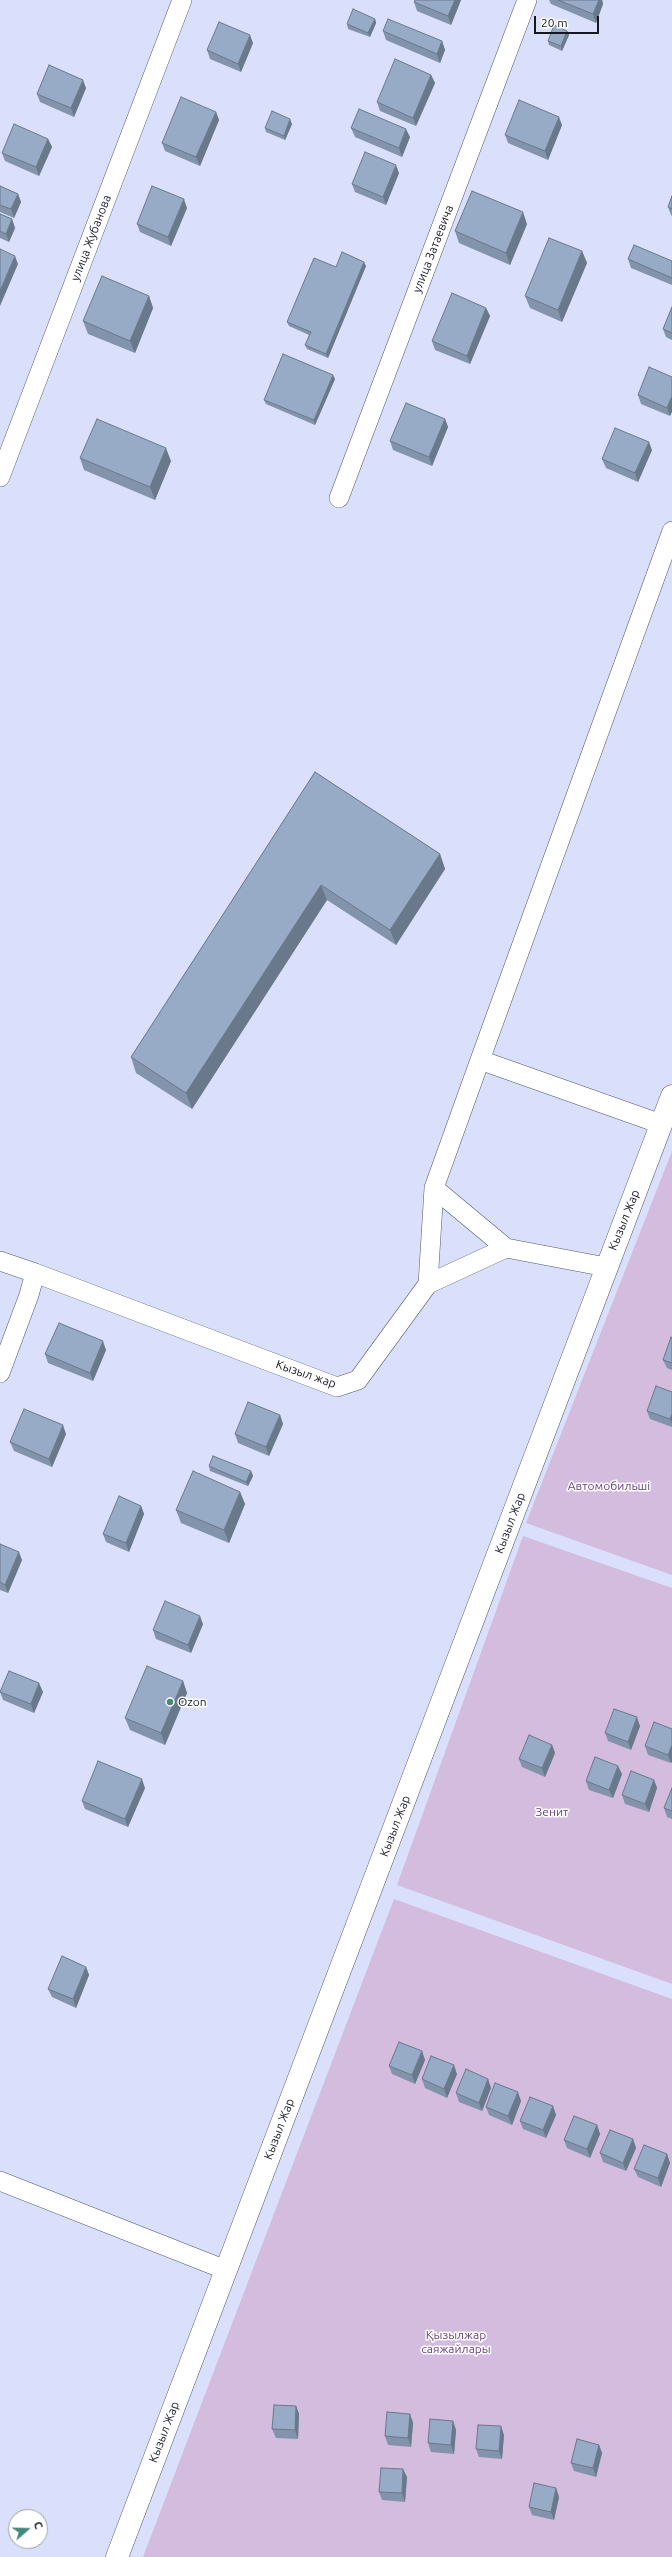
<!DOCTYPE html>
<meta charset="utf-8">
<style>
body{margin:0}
#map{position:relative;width:672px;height:2557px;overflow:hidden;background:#dae0fb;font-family:Ubuntu,sans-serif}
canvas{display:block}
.north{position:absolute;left:8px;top:2509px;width:40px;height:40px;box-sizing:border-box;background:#fff;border:1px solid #a1a3a7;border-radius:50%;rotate:70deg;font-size:11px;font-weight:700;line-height:16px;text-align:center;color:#151823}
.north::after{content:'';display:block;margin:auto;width:14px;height:18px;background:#44887c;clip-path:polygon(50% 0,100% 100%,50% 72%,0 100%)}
.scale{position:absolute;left:534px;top:16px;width:65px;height:18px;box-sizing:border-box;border:2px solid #151823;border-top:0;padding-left:5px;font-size:12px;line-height:14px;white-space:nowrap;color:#151823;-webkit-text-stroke:3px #fff;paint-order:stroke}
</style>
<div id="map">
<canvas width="672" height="2557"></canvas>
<div class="north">С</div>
<div class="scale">20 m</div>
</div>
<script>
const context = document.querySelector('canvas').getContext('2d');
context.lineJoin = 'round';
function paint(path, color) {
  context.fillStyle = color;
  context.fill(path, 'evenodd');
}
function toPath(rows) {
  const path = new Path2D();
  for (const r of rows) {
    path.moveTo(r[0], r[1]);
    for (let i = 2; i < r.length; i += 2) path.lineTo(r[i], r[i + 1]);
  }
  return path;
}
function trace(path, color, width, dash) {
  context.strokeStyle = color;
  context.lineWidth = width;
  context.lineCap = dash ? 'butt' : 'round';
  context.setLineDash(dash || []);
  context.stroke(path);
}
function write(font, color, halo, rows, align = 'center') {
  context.font = font + ' Ubuntu,sans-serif';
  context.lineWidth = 3;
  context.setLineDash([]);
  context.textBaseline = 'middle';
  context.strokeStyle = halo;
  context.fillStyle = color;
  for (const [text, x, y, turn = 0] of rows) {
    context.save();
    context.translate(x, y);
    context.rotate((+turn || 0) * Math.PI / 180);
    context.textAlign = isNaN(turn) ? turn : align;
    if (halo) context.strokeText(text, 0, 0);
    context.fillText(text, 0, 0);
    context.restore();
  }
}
const green = toPath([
 [672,1151,672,1575,526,1523],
 [523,1536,672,1588,672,1984,397,1885],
 [394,1899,672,1999,672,2557,143,2557]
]);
const minor = toPath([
 [0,477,182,0],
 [339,498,527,0],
 [661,1124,480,1060,672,531],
 [434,1188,506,1248],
 [0,1261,35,1273,29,1295,0,1373],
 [35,1273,337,1387,358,1380,428,1284,506,1248,606,1267],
 [428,1284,434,1188,480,1060],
 [0,2181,226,2270]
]);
const secondary = toPath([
 [117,2557,672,1096]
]);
const wall = toPath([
 [461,0,451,25,417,11,414,2],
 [549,0,602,0,603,4,596,23,551,4],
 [375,19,376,23,370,37,348,29,347,24],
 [383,31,442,41,445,50,440,63,386,40],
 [567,31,569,35,562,51,549,45,548,41],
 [253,43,241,72,210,59,207,50],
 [431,75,435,83,416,126,380,111,377,102],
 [86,88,74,117,40,102,37,94],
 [216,112,219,120,200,166,165,151,162,143],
 [292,124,285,140,266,132,265,128],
 [562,125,548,160,508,143,505,135],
 [351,128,410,137,402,157,355,137],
 [48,139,52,147,39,176,5,161,2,153],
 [399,173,386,205,355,192,352,184],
 [0,186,18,194,21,202,14,218,0,212],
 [672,196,672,216,671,215,668,207],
 [187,208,171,246,140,232,137,224],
 [0,214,12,219,15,228,9,242,0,238],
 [527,224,510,265,459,243,455,231],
 [582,251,587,263,562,322,530,308,525,296],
 [628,259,672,261,672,285,631,268],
 [366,266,328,358,307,349,305,345,309,335,289,326,287,322,336,267],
 [149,296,153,308,135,353,88,334,83,321],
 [672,307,672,340,666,337,663,329],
 [486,308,490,316,470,364,435,350,432,341],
 [672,377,670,416,641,404,638,395],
 [335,379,315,425,266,404,264,400],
 [445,419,448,427,432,466,393,450,390,441],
 [652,450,638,482,606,468,602,459],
 [80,458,171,461,155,500,84,470],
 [315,772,440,854,445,869,396,945,327,900,192,1109,136,1073,131,1057],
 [672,1338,672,1370,667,1368,663,1360],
 [106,1350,93,1381,48,1363,45,1354],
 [672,1392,672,1427,650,1419,647,1411],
 [280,1415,283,1424,269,1456,238,1443,235,1434],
 [66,1434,52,1467,14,1451,10,1442],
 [209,1466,251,1471,253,1476,248,1486,210,1471],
 [240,1492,245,1504,229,1543,181,1523,176,1510],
 [141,1506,144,1514,129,1552,106,1542,103,1534],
 [0,1544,22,1560,8,1593,0,1590],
 [203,1624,191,1653,156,1639,153,1630],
 [183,1681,187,1693,165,1745,130,1730,125,1718],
 [0,1692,43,1692,34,1713,3,1700],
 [640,1726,631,1750,608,1741,605,1733],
 [672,1729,671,1763,648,1755,645,1746],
 [552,1745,555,1753,545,1777,522,1767,519,1759],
 [622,1774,613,1798,589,1790,586,1781],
 [654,1780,657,1788,649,1812,625,1804,622,1795],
 [145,1788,128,1827,85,1809,82,1801],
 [672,1788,672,1819,667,1817,664,1808],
 [86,1967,89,1975,76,2008,52,1997,48,1989],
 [422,2051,425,2060,415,2084,392,2074,389,2066],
 [457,2074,447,2098,425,2088,422,2079],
 [488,2079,491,2088,482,2111,459,2102,456,2093],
 [521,2101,512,2125,489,2115,486,2107],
 [553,2106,556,2115,546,2138,523,2129,520,2121],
 [597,2125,600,2134,590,2158,567,2148,564,2140],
 [633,2139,636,2148,626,2171,603,2162,600,2153],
 [667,2154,670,2163,661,2187,638,2177,634,2169],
 [296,2406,299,2414,298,2439,276,2438,272,2429],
 [410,2414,413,2423,411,2447,388,2445,385,2436],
 [453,2421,456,2430,454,2454,431,2452,428,2443],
 [504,2435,502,2459,479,2457,476,2449],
 [599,2445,602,2453,596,2477,574,2471,571,2463],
 [407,2477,405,2502,382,2500,379,2492],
 [556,2488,559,2497,554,2520,532,2515,529,2507]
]);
const shadedWall = toPath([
 [455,0,461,0,451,25,448,16],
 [599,0,602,0,603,4,596,23,593,14],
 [375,19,376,23,370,37,368,33],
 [567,31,569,35,562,51,561,46],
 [250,35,253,43,241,72,238,64],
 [442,41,445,50,440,63,437,54],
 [431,75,435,83,416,126,413,118],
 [83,80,86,88,74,117,71,108],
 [216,112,219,120,200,166,196,157],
 [559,117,562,125,548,160,545,151],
 [290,119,292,124,285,140,284,136],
 [406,129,410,137,402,157,399,148],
 [48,139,52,147,39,176,36,167],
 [396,165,399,173,386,205,383,197],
 [18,194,21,202,14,218,11,209],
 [184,199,187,208,171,246,168,237],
 [523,212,527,224,510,265,506,253],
 [12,219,15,228,9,242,6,234],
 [582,251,587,263,562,322,558,310],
 [15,256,18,264,0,306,0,291],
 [364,262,366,266,328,358,326,354],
 [149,296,153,308,135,353,130,341],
 [486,308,490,316,470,364,467,356],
 [333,375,335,379,315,425,314,420],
 [672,396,672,412,670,416,667,408],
 [445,419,448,427,432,466,429,457],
 [649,442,652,450,638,482,635,473],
 [166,448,171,461,155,500,150,487],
 [440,854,445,869,396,945,390,930],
 [321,885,327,900,192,1109,186,1093],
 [103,1341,106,1350,93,1381,90,1373],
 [672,1414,672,1424,670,1419],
 [280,1415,283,1424,269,1456,266,1447],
 [63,1425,66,1434,52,1467,49,1459],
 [251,1471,253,1476,248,1486,246,1482],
 [240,1492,245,1504,229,1543,224,1530],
 [141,1506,144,1514,129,1552,126,1543],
 [19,1552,22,1560,8,1593,5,1585],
 [200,1616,203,1624,191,1653,188,1645],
 [183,1681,187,1693,165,1745,161,1733],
 [39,1683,43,1692,34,1713,31,1704],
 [637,1717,640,1726,631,1750,628,1742],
 [552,1745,555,1753,545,1777,542,1768],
 [672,1745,672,1762,671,1763,668,1755],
 [618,1766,622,1774,613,1798,609,1790],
 [142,1779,145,1788,128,1827,125,1819],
 [654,1780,657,1788,649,1812,645,1804],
 [86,1967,89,1975,76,2008,73,1999],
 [422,2051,425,2060,415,2084,412,2075],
 [454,2065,457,2074,447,2098,444,2089],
 [488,2079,491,2088,482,2111,479,2103],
 [518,2092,521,2101,512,2125,508,2116],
 [553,2106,556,2115,546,2138,543,2130],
 [597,2125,600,2134,590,2158,587,2149],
 [633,2139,636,2148,626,2171,623,2163],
 [667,2154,670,2163,661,2187,658,2178],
 [296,2406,299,2414,298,2439,295,2430],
 [410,2414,413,2423,411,2447,408,2438],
 [453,2421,456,2430,454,2454,451,2445],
 [501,2426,504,2435,502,2459,499,2451],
 [599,2445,602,2453,596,2477,593,2468],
 [403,2469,407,2477,405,2502,402,2493],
 [556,2488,559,2497,554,2520,551,2512]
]);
const building = toPath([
 [415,0,455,0,448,16,414,2,415,0],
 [558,0,599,0,593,14,558,0],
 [353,9,375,19,368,33,347,24,353,9],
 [388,19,442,41,437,54,383,31,388,19],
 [219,22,250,35,238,64,207,50,219,22],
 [554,25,567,31,561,46,548,41,554,25],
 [395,59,431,75,413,118,377,102,395,59],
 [49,65,83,80,71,108,37,94,49,65],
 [181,97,216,112,196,157,162,143,181,97],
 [519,100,559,117,545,151,505,135,519,100],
 [359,109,406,129,399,148,351,128,359,109],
 [272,111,290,119,284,136,265,128,272,111],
 [14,124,48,139,36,167,2,153,14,124],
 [365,152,396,165,383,197,352,184,365,152],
 [0,186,18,194,11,209,0,205,0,186],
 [152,186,184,199,168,237,137,224,152,186],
 [472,191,523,212,506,253,455,231,472,191],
 [672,196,672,209,668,207,672,196],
 [0,214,12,219,6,234,0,231,0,214],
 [549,238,582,251,558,310,525,296,549,238],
 [634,245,672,261,672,278,628,259,634,245],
 [0,249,15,256,0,291,0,249],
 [342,252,364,262,326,354,305,345,311,332,287,322,314,258,336,267,342,252],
 [102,276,149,296,130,341,83,321,102,276],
 [452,293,486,308,467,356,432,341,452,293],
 [672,307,672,333,663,329,672,307],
 [283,354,333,375,314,420,264,400,283,354],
 [649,367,672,377,672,396,667,408,638,395,649,367],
 [406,403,445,419,429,457,390,441,406,403],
 [97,419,166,448,150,487,80,458,97,419],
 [615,428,649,442,635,473,602,459,615,428],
 [315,772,440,854,390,930,321,885,186,1093,131,1057,315,772],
 [59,1323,103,1341,90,1373,45,1354,59,1323],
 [671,1337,672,1338,672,1363,663,1360,671,1337],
 [656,1386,672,1392,672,1414,670,1419,647,1411,656,1386],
 [248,1402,280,1415,266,1447,235,1434,248,1402],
 [24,1409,63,1425,49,1459,10,1442,24,1409],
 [213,1456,251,1471,246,1482,209,1466,213,1456],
 [193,1471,240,1492,224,1530,176,1510,193,1471],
 [119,1496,141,1506,126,1543,103,1534,119,1496],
 [0,1544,19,1552,5,1585,0,1582,0,1544],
 [165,1601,200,1616,188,1645,153,1630,165,1601],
 [147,1666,183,1681,161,1733,125,1718,147,1666],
 [9,1671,39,1683,31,1704,0,1692,9,1671],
 [614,1709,637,1717,628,1742,605,1733,614,1709],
 [654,1722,672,1729,672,1745,668,1755,645,1746,654,1722],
 [529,1735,552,1745,542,1768,519,1759,529,1735],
 [595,1757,618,1766,609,1790,586,1781,595,1757],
 [98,1761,142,1779,125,1819,82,1801,98,1761],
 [631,1771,654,1780,645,1804,622,1795,631,1771],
 [672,1788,672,1811,664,1808,672,1788],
 [62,1956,86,1967,73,1999,48,1989,62,1956],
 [399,2042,422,2051,412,2075,389,2066,399,2042],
 [431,2056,454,2065,444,2089,422,2079,431,2056],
 [466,2069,488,2079,479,2103,456,2093,466,2069],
 [495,2083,518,2092,508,2116,486,2107,495,2083],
 [530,2097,553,2106,543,2130,520,2121,530,2097],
 [574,2116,597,2125,587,2149,564,2140,574,2116],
 [610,2130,633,2139,623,2163,600,2153,610,2130],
 [644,2145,667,2154,658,2178,634,2169,644,2145],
 [274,2405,296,2406,295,2430,272,2429,274,2405],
 [387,2412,410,2414,408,2438,385,2436,387,2412],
 [430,2419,453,2421,451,2445,428,2443,430,2419],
 [478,2425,501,2426,499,2451,476,2449,478,2425],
 [577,2439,599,2445,593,2468,571,2463,577,2439],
 [381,2468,403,2469,402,2493,379,2492,381,2468],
 [534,2483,556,2488,551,2512,529,2507,534,2483]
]);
const markers = [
 [170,1702,4,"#44887c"]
];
const streetNames = [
 ["улица Жубанова",91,238,-69],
 ["улица Затаевича",433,249,-69],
 ["Кызыл Жар",624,1220,-68],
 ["Кызыл жар",306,1374,19],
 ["Кызыл Жар",510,1523,-69],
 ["Кызыл Жар",395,1826,-69],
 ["Кызыл Жар",279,2129,-69],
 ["Кызыл Жар",164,2432,-69]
];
const parkNames = [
 ["Автомобильші",609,1486],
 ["Зенит",552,1812],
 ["Қызылжар",456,2335],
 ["саяжайлары",456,2349]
];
const poiNames = [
 ["Ozon",178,1702]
];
paint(green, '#d3bcde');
trace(minor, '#515672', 20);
trace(secondary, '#515672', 23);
trace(minor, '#fff', 19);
trace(secondary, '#fff', 22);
paint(wall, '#8293ab');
paint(shadedWall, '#6a788b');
paint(building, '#97abc7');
trace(building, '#6a788b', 1);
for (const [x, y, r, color] of markers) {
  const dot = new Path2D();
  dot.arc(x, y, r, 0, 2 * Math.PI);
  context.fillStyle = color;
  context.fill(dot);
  trace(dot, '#fff', 1.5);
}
write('12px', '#151823', '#fff', streetNames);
write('12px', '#6b427d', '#fff', parkNames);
write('12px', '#151823', '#fff', poiNames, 'left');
</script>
